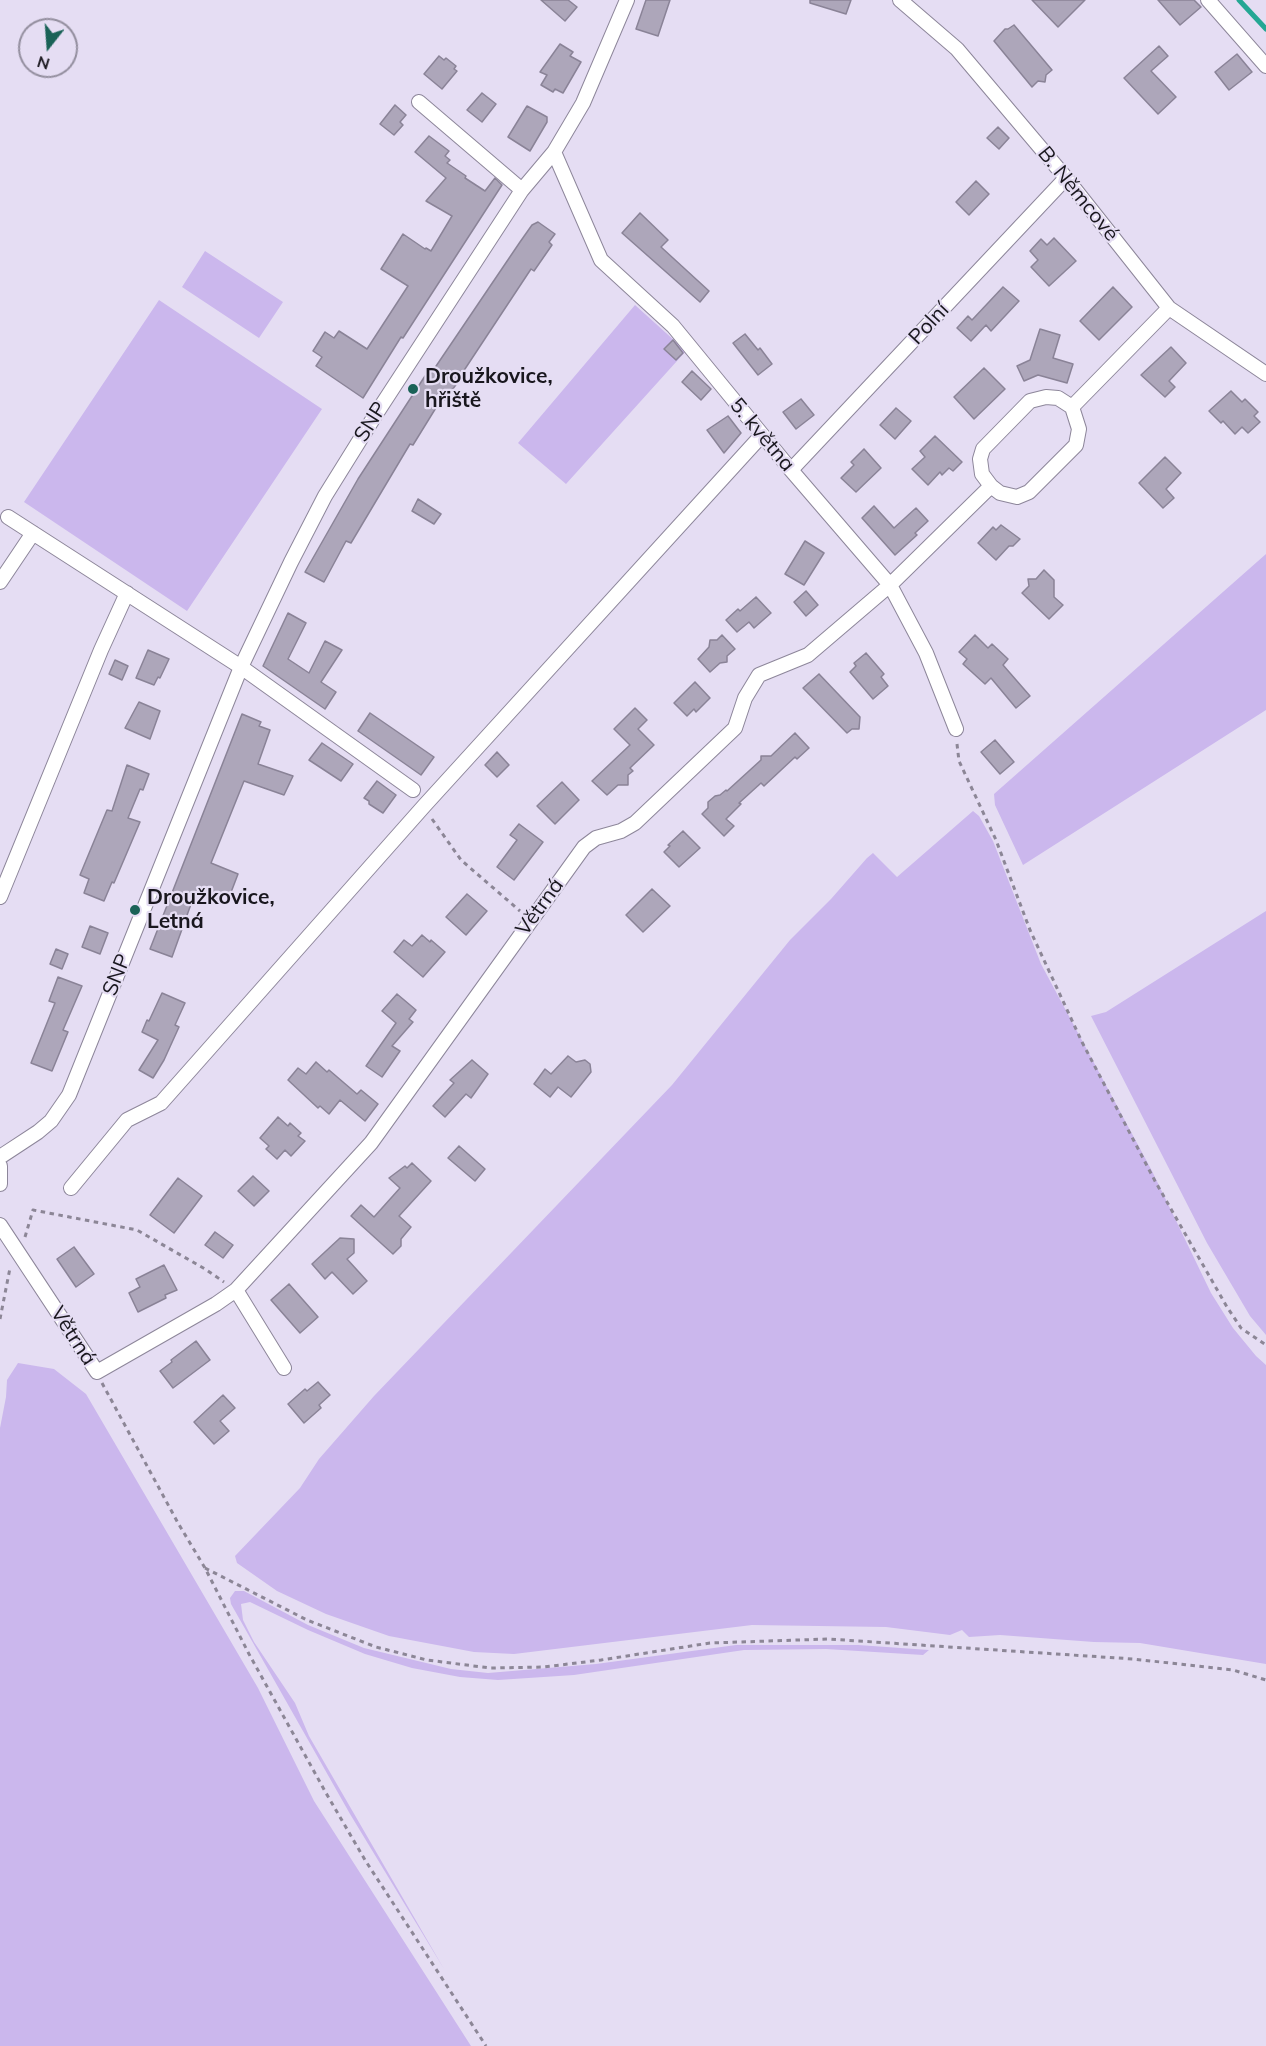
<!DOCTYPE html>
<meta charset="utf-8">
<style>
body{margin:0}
#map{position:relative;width:1266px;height:2046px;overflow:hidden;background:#e5ddf3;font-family:Mulish,sans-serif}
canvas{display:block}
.north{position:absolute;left:18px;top:18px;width:60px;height:60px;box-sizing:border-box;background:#e5ddf3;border:2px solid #938e9e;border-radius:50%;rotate:197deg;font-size:16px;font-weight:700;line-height:24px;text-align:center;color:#19171e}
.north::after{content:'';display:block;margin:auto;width:21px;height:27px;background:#1a6257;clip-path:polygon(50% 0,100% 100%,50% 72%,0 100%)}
</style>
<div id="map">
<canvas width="1266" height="2046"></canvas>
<div class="north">N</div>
</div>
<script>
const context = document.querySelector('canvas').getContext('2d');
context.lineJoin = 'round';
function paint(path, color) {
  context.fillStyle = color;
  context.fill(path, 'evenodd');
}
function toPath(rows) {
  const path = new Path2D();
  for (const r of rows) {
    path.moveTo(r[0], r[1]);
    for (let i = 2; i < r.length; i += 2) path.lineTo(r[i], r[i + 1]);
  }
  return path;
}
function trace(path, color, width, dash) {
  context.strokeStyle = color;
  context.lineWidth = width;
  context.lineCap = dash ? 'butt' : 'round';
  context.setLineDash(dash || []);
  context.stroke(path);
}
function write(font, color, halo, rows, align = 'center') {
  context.font = font + ' Mulish,sans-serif';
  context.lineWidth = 4.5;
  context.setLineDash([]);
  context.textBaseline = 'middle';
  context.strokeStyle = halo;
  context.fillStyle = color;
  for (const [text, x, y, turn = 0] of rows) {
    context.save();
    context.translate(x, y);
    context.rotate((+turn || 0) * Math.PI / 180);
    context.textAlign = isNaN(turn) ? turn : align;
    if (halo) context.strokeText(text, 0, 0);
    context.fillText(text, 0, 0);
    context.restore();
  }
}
const green = toPath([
 [205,251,283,302,259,338,182,287],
 [159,300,322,409,187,611,24,502],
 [635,305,686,351,566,484,518,443],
 [1266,554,1266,710,1023,865,995,805,994,794],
 [973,811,979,816,993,841,1041,964,1152,1171,1211,1293,1233,1328,1256,1356,1266,1365,1266,1664,1140,1643,1094,1642,1000,1635,969,1637,962,1630,950,1635,886,1627,752,1625,514,1654,474,1652,389,1636,326,1614,277,1591,237,1563,235,1556,300,1488,319,1459,374,1396,672,1085,790,940,831,899,867,858,873,853,897,877],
 [1266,911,1266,1335,1250,1316,1207,1243,1091,1016,1106,1012],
 [18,1363,54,1369,86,1394,258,1688,314,1801,471,2046,0,2046,0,1428,6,1397,7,1380],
 [235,1591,244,1591,308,1625,364,1648,451,1669,488,1673,596,1664,736,1645,858,1645,929,1650,923,1655,826,1649,744,1650,574,1675,498,1680,460,1677,412,1668,365,1654,308,1630,250,1602,241,1604,243,1620,254,1642,295,1703,309,1736,444,1969,350,1814,231,1604,230,1598]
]);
const stream = toPath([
 [1239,0,1266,29]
]);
const building = toPath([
 [541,0,568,0,577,7,565,21,541,0],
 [646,0,670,0,658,36,636,29,646,0],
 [810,0,851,0,846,14,810,3,810,0],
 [1032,0,1085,0,1058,27,1032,0],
 [1158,0,1194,0,1201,7,1180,25,1158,0],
 [1014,25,1052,70,1046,75,1045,82,1038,81,1032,87,994,41,1005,29,1008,29,1014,25],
 [560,44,573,52,570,56,581,62,563,93,555,89,553,92,541,85,547,75,540,72,560,44],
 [1159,46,1168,56,1151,71,1176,97,1158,114,1124,78,1159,46],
 [1237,54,1252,72,1229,90,1215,72,1237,54],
 [439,56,444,60,446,58,456,66,454,69,457,71,442,89,424,74,439,56],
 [482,93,496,104,482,122,467,110,482,93],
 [395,105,406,115,400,122,403,125,394,135,380,124,395,105],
 [527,106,547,117,547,122,530,151,508,137,527,106],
 [998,127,1009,138,999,149,987,138,998,127],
 [429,136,449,151,445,156,450,160,447,163,466,176,465,178,485,191,495,178,502,185,403,338,401,337,363,398,316,366,322,357,313,351,325,332,334,338,339,331,367,349,408,286,381,269,403,234,425,249,426,248,431,251,452,216,426,201,446,178,415,152,429,136],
 [976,181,989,194,969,215,956,202,976,181],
 [640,213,668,240,661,247,709,291,700,302,622,233,640,213],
 [538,222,555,234,549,242,552,245,534,271,531,269,459,378,460,379,445,400,442,398,413,445,410,444,351,543,346,541,324,582,305,572,358,479,425,376,428,378,520,242,532,225,538,222],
 [1054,238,1076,261,1049,286,1031,267,1038,260,1030,251,1041,239,1047,245,1054,238],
 [1003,287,1019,301,991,331,986,325,971,341,957,328,968,316,972,320,1003,287],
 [1113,287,1132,307,1099,340,1080,321,1113,287],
 [1040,329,1060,335,1053,358,1073,364,1067,383,1038,375,1024,381,1017,366,1030,360,1040,329],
 [745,334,758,350,760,348,772,364,758,375,733,343,745,334],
 [673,340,683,353,676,360,664,349,673,340],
 [1171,347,1186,363,1169,381,1175,387,1165,397,1141,375,1171,347],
 [984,368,1005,389,974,419,954,397,984,368],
 [692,371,711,389,701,400,682,382,692,371],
 [1231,391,1242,402,1245,399,1258,412,1254,416,1260,422,1248,433,1242,427,1235,434,1223,421,1221,423,1209,411,1231,391],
 [801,399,814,415,796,429,783,412,801,399],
 [896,408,911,421,895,439,880,425,896,408],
 [728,416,741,433,724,453,707,430,728,416],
 [935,436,962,462,953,471,949,468,942,475,940,472,928,485,912,469,925,457,920,451,935,436],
 [864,449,881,468,856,492,841,478,854,465,851,462,864,449],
 [1165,457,1181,473,1166,489,1174,498,1163,508,1139,483,1165,457],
 [418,499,441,514,434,524,412,511,418,499],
 [874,506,894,528,916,508,928,521,915,533,917,535,895,555,862,518,874,506],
 [1001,525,1020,539,1013,546,1009,546,996,560,978,543,993,527,996,530,1001,525],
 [805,541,824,553,804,585,785,574,805,541],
 [1044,570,1054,580,1054,597,1063,605,1049,619,1022,593,1029,586,1028,579,1036,579,1044,570],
 [806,591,818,605,806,616,794,602,806,591],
 [756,597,771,613,754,628,749,622,737,632,726,620,738,609,740,611,756,597],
 [288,613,306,623,288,659,309,673,325,641,342,650,321,682,336,692,325,709,263,666,288,613],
 [722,635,735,649,727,656,727,662,720,663,710,672,698,659,709,647,710,640,717,640,722,635],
 [975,635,988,648,992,644,1008,659,1003,665,1030,696,1016,708,991,678,985,684,963,664,967,659,959,652,975,635],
 [148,650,169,659,160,678,158,677,154,685,136,678,148,650],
 [866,653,884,674,881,677,888,686,873,699,850,672,856,666,854,663,866,653],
 [115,660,128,666,122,680,109,674,115,660],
 [819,674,860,717,859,729,852,729,847,733,803,688,819,674],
 [695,682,710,698,696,712,694,709,687,716,674,703,695,682],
 [139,702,160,711,150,739,125,728,139,702],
 [635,708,647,720,638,729,654,745,630,768,633,771,628,775,628,785,618,785,607,795,592,781,630,745,614,729,635,708],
 [370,713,434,757,421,775,358,731,370,713],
 [242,714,261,722,259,726,270,730,258,764,293,776,284,795,244,781,211,863,238,874,230,895,225,893,221,903,195,893,172,957,150,949,242,714],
 [795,733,809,748,797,759,795,757,764,786,761,783,739,803,741,804,726,819,734,826,724,836,702,814,708,808,708,802,715,796,720,795,726,790,727,791,761,760,761,756,771,756,795,733],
 [995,740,1014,762,1000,774,981,752,995,740],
 [322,743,353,764,341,781,309,760,322,743],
 [497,752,509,765,497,777,485,765,497,752],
 [127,765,149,774,143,790,140,789,128,818,140,822,114,883,112,882,104,901,84,893,89,879,80,875,107,810,112,811,127,765],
 [377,781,396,795,383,813,369,804,369,801,364,798,377,781],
 [562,782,579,800,555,824,537,806,562,782],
 [519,824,543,842,514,880,497,867,517,840,510,835,519,824],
 [683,831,700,848,679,867,664,852,670,846,668,845,683,831],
 [652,889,670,906,643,932,626,915,652,889],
 [467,894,487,911,466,935,446,917,467,894],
 [90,926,108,933,100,954,82,947,90,926],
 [422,935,430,942,431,940,445,952,423,977,394,952,404,940,412,946,422,935],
 [56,949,68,954,62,969,50,964,56,949],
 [58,977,82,986,63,1030,68,1032,52,1071,31,1063,55,1003,49,1001,58,977],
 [162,993,185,1003,175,1025,179,1027,164,1060,153,1078,139,1070,158,1040,142,1032,147,1020,149,1021,162,993],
 [397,994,416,1010,409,1019,413,1022,392,1046,400,1051,382,1077,366,1066,396,1023,382,1011,397,994],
 [568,1056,576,1062,585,1060,590,1064,591,1072,571,1097,558,1087,550,1097,534,1084,545,1069,551,1074,568,1056],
 [472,1060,488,1074,471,1098,466,1094,445,1117,433,1106,454,1083,450,1080,472,1060],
 [316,1062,327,1072,329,1070,357,1094,361,1090,378,1104,365,1121,340,1100,329,1114,320,1106,318,1108,288,1080,298,1068,306,1074,316,1062],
 [278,1117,288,1126,290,1123,301,1133,298,1136,305,1141,291,1156,285,1150,277,1159,266,1149,269,1146,260,1138,278,1117],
 [459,1146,485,1169,475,1181,448,1158,459,1146],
 [412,1163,431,1181,399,1216,411,1227,401,1239,401,1246,393,1254,351,1216,361,1205,374,1217,400,1188,389,1178,405,1166,407,1168,412,1163],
 [253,1176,269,1191,254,1206,238,1191,253,1176],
 [178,1178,202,1196,174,1233,150,1215,178,1178],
 [215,1232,233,1245,223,1258,205,1245,215,1232],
 [340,1238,354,1239,354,1253,347,1259,367,1281,353,1294,332,1272,325,1279,312,1264,340,1238],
 [74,1247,94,1274,76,1287,57,1259,74,1247],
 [164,1265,177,1290,165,1295,166,1298,138,1312,129,1293,140,1287,136,1279,164,1265],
 [289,1284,318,1317,300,1333,271,1300,289,1284],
 [196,1341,210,1360,173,1388,160,1371,172,1362,171,1360,196,1341],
 [318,1382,330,1395,319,1405,321,1408,304,1423,288,1404,305,1389,307,1391,318,1382],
 [223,1395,235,1408,220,1421,229,1431,214,1444,194,1422,223,1395]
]);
const path = toPath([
 [957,744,959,761,996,840,1030,930,1082,1042,1155,1181,1227,1307,1241,1328,1266,1345],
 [432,819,461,860,520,911],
 [25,1237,33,1210,137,1230,205,1269,224,1282],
 [0,1319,10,1268],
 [102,1383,178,1523,205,1568,249,1654,326,1793,365,1860,486,2046],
 [205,1568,307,1620,376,1647,427,1660,490,1668,544,1667,601,1660,710,1643,828,1639,1133,1659,1233,1670,1266,1680]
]);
const street = toPath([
 [900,0,957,49,1066,178,1169,308,1266,374],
 [1208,0,1266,66],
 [419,102,522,190],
 [554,152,601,260,673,326,791,470,890,585,926,653,956,729],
 [791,470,1066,178],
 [991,486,982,474,980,459,983,449,1030,401,1046,397,1058,398,1072,407],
 [8,517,241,667,413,790],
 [0,582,33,533],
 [0,897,101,650,127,593],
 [0,1157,38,1132,51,1121,69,1095,241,667,291,562,325,496,376,414,522,190,554,152,583,103,627,0],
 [0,1166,0,1184],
 [71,1188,127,1120,161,1103,424,806,762,435],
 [0,1225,97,1372,216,1304,236,1290,371,1143,584,847,596,838,621,831,635,823,735,728,745,698,759,675,808,655,890,585,991,486,1000,493,1017,497,1029,492,1076,445,1079,429,1072,407,1169,308],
 [236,1290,284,1368]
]);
const markers = [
 [413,389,6,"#1a6257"],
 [135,910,6,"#1a6257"]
];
const streetNames = [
 ["B. Němcové",1078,194,51],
 ["Polní",929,324,-47],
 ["SNP",371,422,-58],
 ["5. května",762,435,50],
 ["Větrná",540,907,-54],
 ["SNP",117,975,-68],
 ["Větrná",73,1336,57]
];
const poiNames = [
 ["Droužkovice,",425,377],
 ["hřiště",425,401],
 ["Droužkovice,",147,898],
 ["Letná",147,922]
];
paint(green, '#cbb7ed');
trace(stream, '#25a794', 5);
paint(building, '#ada6ba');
trace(building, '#8a8397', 1.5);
trace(street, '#8d869a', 16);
trace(path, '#8c8696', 3, [4.5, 4.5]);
trace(street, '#fff', 14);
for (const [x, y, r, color] of markers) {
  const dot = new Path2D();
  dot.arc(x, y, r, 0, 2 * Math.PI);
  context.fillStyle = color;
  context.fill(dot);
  trace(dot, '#e5ddf3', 2);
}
write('21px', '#19171e', '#e5ddf3', streetNames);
write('bold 21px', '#19171e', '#e5ddf3', poiNames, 'left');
</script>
